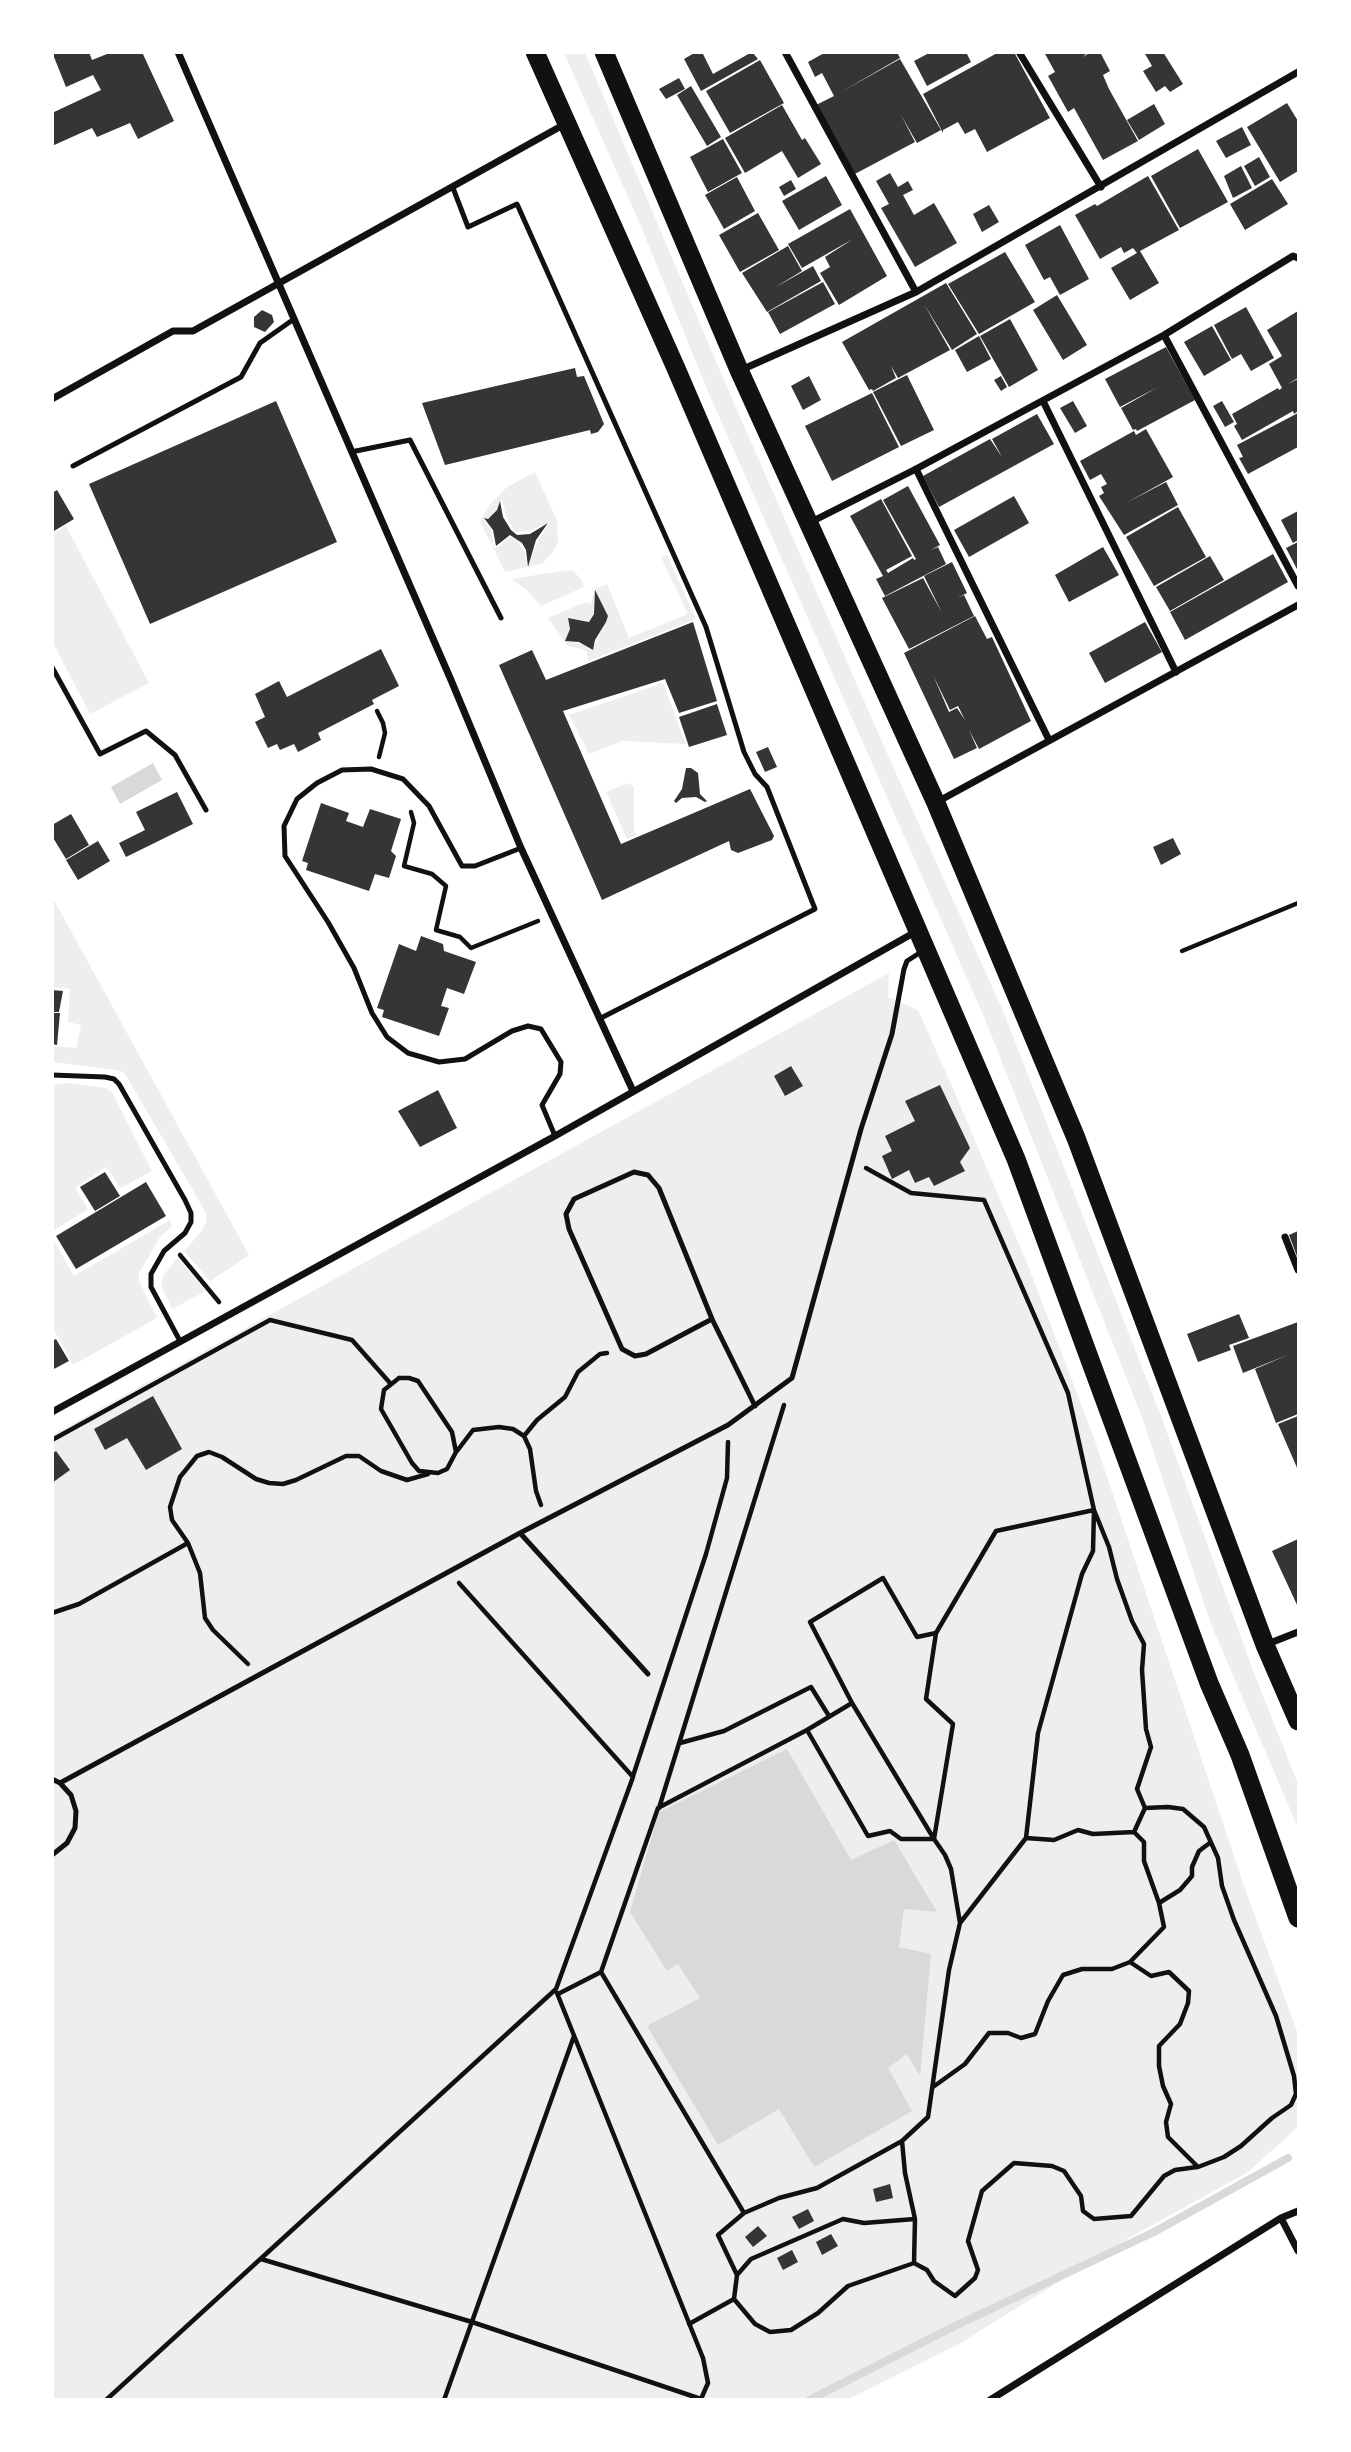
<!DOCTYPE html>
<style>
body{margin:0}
#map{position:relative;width:1351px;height:2452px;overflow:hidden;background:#fff;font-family:Lato,sans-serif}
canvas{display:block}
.frame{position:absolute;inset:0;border:54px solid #fff;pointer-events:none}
</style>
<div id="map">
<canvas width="1351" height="2452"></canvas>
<div class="frame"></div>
</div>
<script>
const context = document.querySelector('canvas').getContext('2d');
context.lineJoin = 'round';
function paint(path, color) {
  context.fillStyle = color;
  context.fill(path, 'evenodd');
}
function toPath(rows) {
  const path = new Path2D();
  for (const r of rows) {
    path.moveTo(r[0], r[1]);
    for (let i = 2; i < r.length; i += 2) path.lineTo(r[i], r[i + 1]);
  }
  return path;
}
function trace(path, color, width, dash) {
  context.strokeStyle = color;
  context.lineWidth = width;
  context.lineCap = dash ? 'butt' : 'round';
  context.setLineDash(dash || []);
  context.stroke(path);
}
const green = toPath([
 [564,53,585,53,727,387,886,751,1003,1011,1161,1416,1254,1673,1298,1784,1298,1828,1211,1624,1143,1420,985,1019,709,394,640,224],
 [535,472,557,521,558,543,551,555,541,564,505,572,480,521,491,503,507,487],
 [502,498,506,516,515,532,529,531,550,522,538,541,528,567,524,551,517,540,510,537,498,547,494,548,491,531,483,519,488,518,496,510],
 [66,526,149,683,90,714,53,643,53,534],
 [667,555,696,619,588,661,587,652,582,649,568,646,548,618,581,604,588,602,591,605,594,589,607,584,629,638,688,614,661,557],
 [596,591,608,616,592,650,579,643,565,641,570,629,568,618,589,621,593,614],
 [568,570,573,571,581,579,584,587,541,606,527,590,511,579],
 [663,683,686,744,622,741,589,754,569,715],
 [628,783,634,787,634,830,637,835,627,839,606,792],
 [55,902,249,1255,210,1281,184,1251,202,1231,206,1222,206,1213,127,1077,123,1072,116,1070,53,1062,53,1046,76,1048,81,1025,68,1022,70,989,53,987,52,903],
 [889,973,888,997,918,1010,954,1091,1027,1263,1094,1438,1243,1883,1298,2034,1298,2127,1248,2172,1129,2238,959,2344,849,2399,53,2399,52,1435],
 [67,1083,105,1088,112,1092,152,1171,121,1188,106,1167,75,1188,88,1209,53,1231,53,1085],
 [170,1220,172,1226,160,1237,139,1273,139,1281,157,1318,73,1365,53,1328,53,1239,74,1276],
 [177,1258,206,1291,172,1309,161,1285,163,1276]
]);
const water = toPath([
 [153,763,162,780,120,804,111,787],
 [787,1749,851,1860,894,1840,937,1912,904,1909,899,1947,931,1954,920,2076,907,2054,888,2068,912,2111,814,2167,779,2109,718,2145,647,2026,700,1998,678,1964,667,1971,630,1912,659,1812]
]);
const stream = toPath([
 [809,2400,955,2326,1154,2232,1288,2158]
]);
const building = toPath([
 [52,52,89,52,92,60,112,52,142,52,174,121,138,139,130,123,97,137,92,128,52,146,52,113,101,90,93,75,66,87],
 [696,52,702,52,713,74,752,52,758,59,701,91,684,59],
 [826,52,897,52,900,58,841,92,900,59,941,130,917,143,901,115,915,142,853,175,816,105,834,96,822,73,815,77,808,62],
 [931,52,966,52,971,62,927,86,914,61],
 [999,52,1014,52,1050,118,987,152,975,129,965,134,958,122,943,130,943,133,923,94],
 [1044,52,1088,52,1083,57,1091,52,1100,52,1110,71,1103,75,1109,89,1138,141,1103,160,1074,108,1068,112,1048,76,1055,72],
 [1144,52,1163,52,1183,84,1170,92,1165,86,1156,92,1143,71,1152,66],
 [760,60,784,103,730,133,706,91],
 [679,78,685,89,666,99,659,89],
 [691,86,721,137,707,146,677,95],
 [1287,103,1298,121,1298,171,1280,182,1247,127],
 [1154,104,1165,124,1139,140,1127,120],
 [782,105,802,140,805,138,821,164,798,178,782,151,745,173,725,138],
 [1242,127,1251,145,1226,158,1216,141],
 [723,139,742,173,708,192,690,157],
 [1198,149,1228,202,1180,228,1151,176],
 [1259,157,1270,177,1255,186,1244,166],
 [1241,166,1252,188,1233,198,1224,176],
 [890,173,898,187,908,181,913,190,903,195,914,215,934,203,957,243,915,267,881,208,889,204,876,181],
 [826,176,842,205,799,230,782,201],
 [1148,176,1179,230,1140,251,1159,283,1130,300,1111,268,1137,253,1133,248,1124,253,1121,247,1100,259,1075,215,1095,204,1097,206],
 [737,177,755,211,724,229,705,195],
 [1272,179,1288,204,1245,230,1230,204],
 [791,180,796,189,784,196,779,187],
 [989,205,999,222,982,232,973,214],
 [850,209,887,276,839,305,820,273,830,267,825,257,853,239,802,268,788,244],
 [758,213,779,250,740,272,719,235],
 [1060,225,1089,279,1060,295,1050,277,1044,280,1025,245],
 [788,246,802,271,774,288,813,266,821,281,767,312,742,273],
 [1005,252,1035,302,979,334,948,284],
 [823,282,835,304,780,334,768,312],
 [946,283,977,334,952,350,924,304,950,350,898,378,891,366,896,378,873,391,872,389,869,390,842,342],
 [1057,295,1087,345,1063,360,1033,310],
 [1246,307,1274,358,1251,371,1241,354,1232,359,1214,325],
 [262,310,272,315,274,322,265,332,254,327,254,317],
 [1298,311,1298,378,1288,384,1298,379,1298,411,1294,414,1293,411,1242,440,1234,426,1237,424,1232,414,1278,388,1279,390,1282,388,1269,364,1282,356,1267,330],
 [1010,319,1038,370,1009,387,980,336],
 [1212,326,1231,360,1204,376,1184,342],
 [979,336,991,359,967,372,955,350],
 [1166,347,1195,400,1137,431,1136,429,1133,430,1121,408,1158,387,1120,407,1105,379],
 [575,368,577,377,584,376,604,424,598,432,591,434,590,430,445,465,422,403],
 [907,375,934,430,901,446,873,392],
 [809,376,821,400,803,410,791,386],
 [1001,376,1007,387,1001,391,994,380],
 [872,393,899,447,832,481,805,426],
 [276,401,337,542,150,624,89,484],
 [1073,401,1087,426,1075,433,1060,408],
 [1222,401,1234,422,1225,427,1213,406],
 [1298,413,1298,447,1248,474,1239,458,1243,457,1237,445],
 [1037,414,1054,444,939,507,923,476,990,439,1002,457,992,439],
 [1146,429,1173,477,1126,503,1166,482,1178,505,1124,535,1099,496,1104,493,1101,487,1107,484,1101,474,1090,480,1080,461,1134,431,1136,435],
 [908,486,940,545,931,550,938,547,946,564,885,596,876,579,883,576,850,516,881,499,912,556,886,570,888,573,913,558,914,560,916,559,883,500],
 [57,490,74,519,54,531,52,493],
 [1014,496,1029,523,969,557,954,530],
 [500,501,503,517,511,530,517,535,530,534,548,523,536,540,528,567,526,550,522,543,510,535,496,546,493,530,484,518,488,519,497,510],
 [1178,507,1206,557,1154,586,1126,537],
 [1298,511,1298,540,1293,543,1281,520],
 [1298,542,1298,571,1286,548],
 [1103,547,1119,575,1069,602,1055,575],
 [1273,554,1288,582,1185,640,1170,612],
 [1210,556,1224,580,1170,611,1156,587],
 [952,562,967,593,957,598,964,595,974,616,909,649,882,598,923,578,942,613,924,576],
 [595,590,608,616,606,622,595,640,593,650,579,642,565,641,570,629,568,618,589,622,594,614],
 [975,616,987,639,992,637,1031,721,979,749,969,730,977,748,954,759,904,653],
 [933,675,950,710,958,706,965,720,957,708,949,712],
 [693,622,717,701,679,713,665,679,563,711,621,844,750,789,774,836,772,840,738,853,731,850,729,841,602,900,499,665,532,650,546,680],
 [1145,622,1162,652,1105,683,1089,653],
 [381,649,399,686,372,700,374,704,318,733,321,740,298,752,294,744,280,750,277,744,268,748,255,722,265,717,255,694,279,681,287,697],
 [717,704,727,735,689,747,679,717],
 [768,747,777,767,765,772,756,752],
 [686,768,691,768,698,773,700,794,707,801,705,802,696,797,682,798,676,803,674,801,682,789],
 [177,792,193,824,126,857,119,843,145,830,136,812],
 [321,803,349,813,346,821,363,827,370,809,401,819,391,851,396,856,389,878,375,874,369,891,306,870,308,863,302,861],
 [71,814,89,845,66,859,52,836,52,825],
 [1173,838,1181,854,1161,865,1153,847],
 [98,841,110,861,78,880,66,860],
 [421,936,443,944,444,951,476,962,464,994,447,988,441,1006,449,1008,439,1036,382,1017,384,1010,377,1008,399,944,416,951],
 [52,990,63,991,59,1012,52,1012],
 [52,1013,60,1013,57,1045,52,1044],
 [791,1066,803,1086,785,1096,774,1076],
 [940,1085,970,1148,960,1162,965,1171,934,1186,929,1177,915,1183,909,1170,892,1179,882,1156,892,1151,885,1136,915,1121,905,1101],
 [438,1090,457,1128,420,1147,398,1111],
 [105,1172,120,1196,95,1211,80,1187],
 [146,1182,166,1216,76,1269,56,1236],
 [1298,1231,1298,1259,1289,1235],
 [1239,1314,1249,1338,1229,1345,1231,1350,1198,1362,1187,1334],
 [1298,1322,1298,1414,1276,1423,1255,1369,1290,1354,1243,1373,1233,1346],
 [56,1339,69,1361,52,1370,52,1341],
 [153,1396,182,1449,146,1470,127,1438,105,1450,94,1429],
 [1298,1416,1298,1470,1278,1424],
 [56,1451,70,1470,52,1483,52,1454],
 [1298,1539,1298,1607,1272,1551],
 [890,2184,893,2198,876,2202,873,2189],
 [808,2209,814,2221,799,2229,792,2217],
 [758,2226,767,2236,753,2247,745,2237],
 [831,2234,838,2246,822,2255,816,2242],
 [792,2250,798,2262,783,2270,777,2258]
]);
const path = toPath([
 [377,711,383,723,385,733,379,757],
 [411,812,414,823,404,866,432,874,446,886,436,930,460,937,471,948,538,921],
 [1182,951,1298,903],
 [180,1255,219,1302],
 [399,1378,409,1378,418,1381,452,1432,456,1452,447,1469,438,1473,419,1471,412,1463,381,1409,384,1390,399,1378],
 [524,1436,537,1420,565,1397,578,1372,600,1354,607,1353],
 [52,1440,270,1320,352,1340,390,1383],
 [457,1451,473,1430,499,1427,513,1429,524,1436,530,1449,536,1491,541,1505],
 [52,1613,79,1604,188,1543],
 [248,1664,213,1630,205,1618,200,1573,188,1543,172,1520,170,1507,180,1477,197,1456,209,1452,222,1457,256,1479,269,1483,283,1484,296,1480,346,1456,359,1456,381,1471,407,1480,428,1474],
 [852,1703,810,1622,883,1578,917,1637,936,1633],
 [807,1730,852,1703,934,1839,953,1724,926,1699,936,1633,996,1531,1094,1510,1109,1547,1117,1579,1132,1621,1144,1644,1142,1670,1146,1729,1151,1747,1137,1789,1145,1808,1134,1832],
 [680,1743,724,1731,811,1687,829,1716],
 [633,1776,706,1554,727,1478,728,1442],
 [659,1808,784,1405],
 [1159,1903,1180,1890,1192,1876,1192,1867,1199,1851,1211,1842],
 [1130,1962,1151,1976,1169,1972,1189,1991,1188,2003,1180,2024,1159,2046,1159,2066,1163,2086,1171,2104,1166,2122,1168,2137,1198,2167,1224,2157,1241,2146,1272,2118,1291,2105,1296,2094,1294,2076,1276,2016,1234,1920,1222,1886,1218,1858,1204,1827,1183,1809,1168,1807,1145,1808],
 [601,1972,658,1808,807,1730,868,1836,890,1831,901,1839,934,1839,945,1855,951,1869,960,1923],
 [557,1993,703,2358,708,2383,701,2399],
 [558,1994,601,1972,744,2213,779,2198,817,2188,902,2141,928,2117,949,1970,960,1923,1026,1838,1038,1733,1082,1574,1093,1551,1094,1510,1068,1393,984,1200,911,1193,866,1168],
 [933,2087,965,2064,989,2033,1008,2033,1021,2038,1035,2034,1048,2001,1063,1975,1082,1969,1112,1969,1130,1962,1164,1927,1159,1903,1144,1861,1144,1842,1134,1832,1093,1834,1078,1830,1054,1840,1026,1838],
 [261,2259,472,2322,701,2399],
 [914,2263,915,2219],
 [737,2275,718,2235,744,2213],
 [734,2299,737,2275,751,2259,843,2219,864,2223,915,2219,905,2173,902,2141],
 [689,2324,734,2299,755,2324,770,2332,791,2330,818,2313,848,2286,914,2263,927,2270,934,2281,955,2296,975,2278,978,2270,968,2241,982,2191,1014,2163,1052,2166,1064,2171,1081,2196,1083,2211,1094,2219,1131,2216,1164,2176,1175,2170,1197,2167],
 [106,2400,556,1989,633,1777,459,1583],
 [444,2400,574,2036]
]);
const service = toPath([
 [453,188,468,227,517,204,706,627,744,752,755,774,767,787,815,909,599,1019],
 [351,452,410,440,501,618],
 [73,466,241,377,260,343,294,319],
 [52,667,100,754,146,731,175,755,206,810],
 [521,848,475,866,462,866,429,806,403,779,371,769,342,770,317,783,297,799,284,826,285,856,328,922,354,968,372,1013,387,1037,408,1053,439,1062,465,1059,512,1031,528,1026,541,1029,561,1062,560,1074,542,1105,555,1136],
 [52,1075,105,1077,114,1079,119,1084,185,1200,191,1213,191,1222,185,1233,164,1251,151,1274,151,1287,180,1341],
 [712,1319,646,1354,635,1356,622,1349,569,1229,566,1214,574,1199,634,1172,648,1175,659,1188,712,1319,755,1406],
 [520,1533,648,1674],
 [52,1779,60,1783,71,1795,76,1811,75,1828,67,1843,52,1855],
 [60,1783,520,1533,728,1425,792,1378,861,1129,892,1034,904,969,907,961,921,952]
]);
const minor = toPath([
 [178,52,451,680,521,848,633,1091],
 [785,52,916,292],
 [1019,52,1101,187],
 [1164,335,1298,586],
 [741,370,916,292,1298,72],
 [52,399,173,331,193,331,565,124],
 [1043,401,1176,672],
 [916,469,1049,740],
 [811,522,916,469,1164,335,1293,256,1298,258],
 [937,802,1298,605],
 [1285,1237,1298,1270],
 [52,1412,555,1136,917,931],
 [1265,1645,1298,1632],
 [1281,2218,1298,2251],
 [990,2400,1281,2218,1298,2211]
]);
const trunk = toPath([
 [535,52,675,366,1016,1159,1209,1683,1240,1755,1298,1918],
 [604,52,739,370,936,803,1076,1138,1265,1645,1298,1721]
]);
paint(green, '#eee');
paint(water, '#d9d9d9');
trace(stream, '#d9d9d9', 8);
paint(building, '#353535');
trace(path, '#111', 4.5);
trace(service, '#111', 5);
trace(minor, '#111', 7);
trace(trunk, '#111', 19);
</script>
